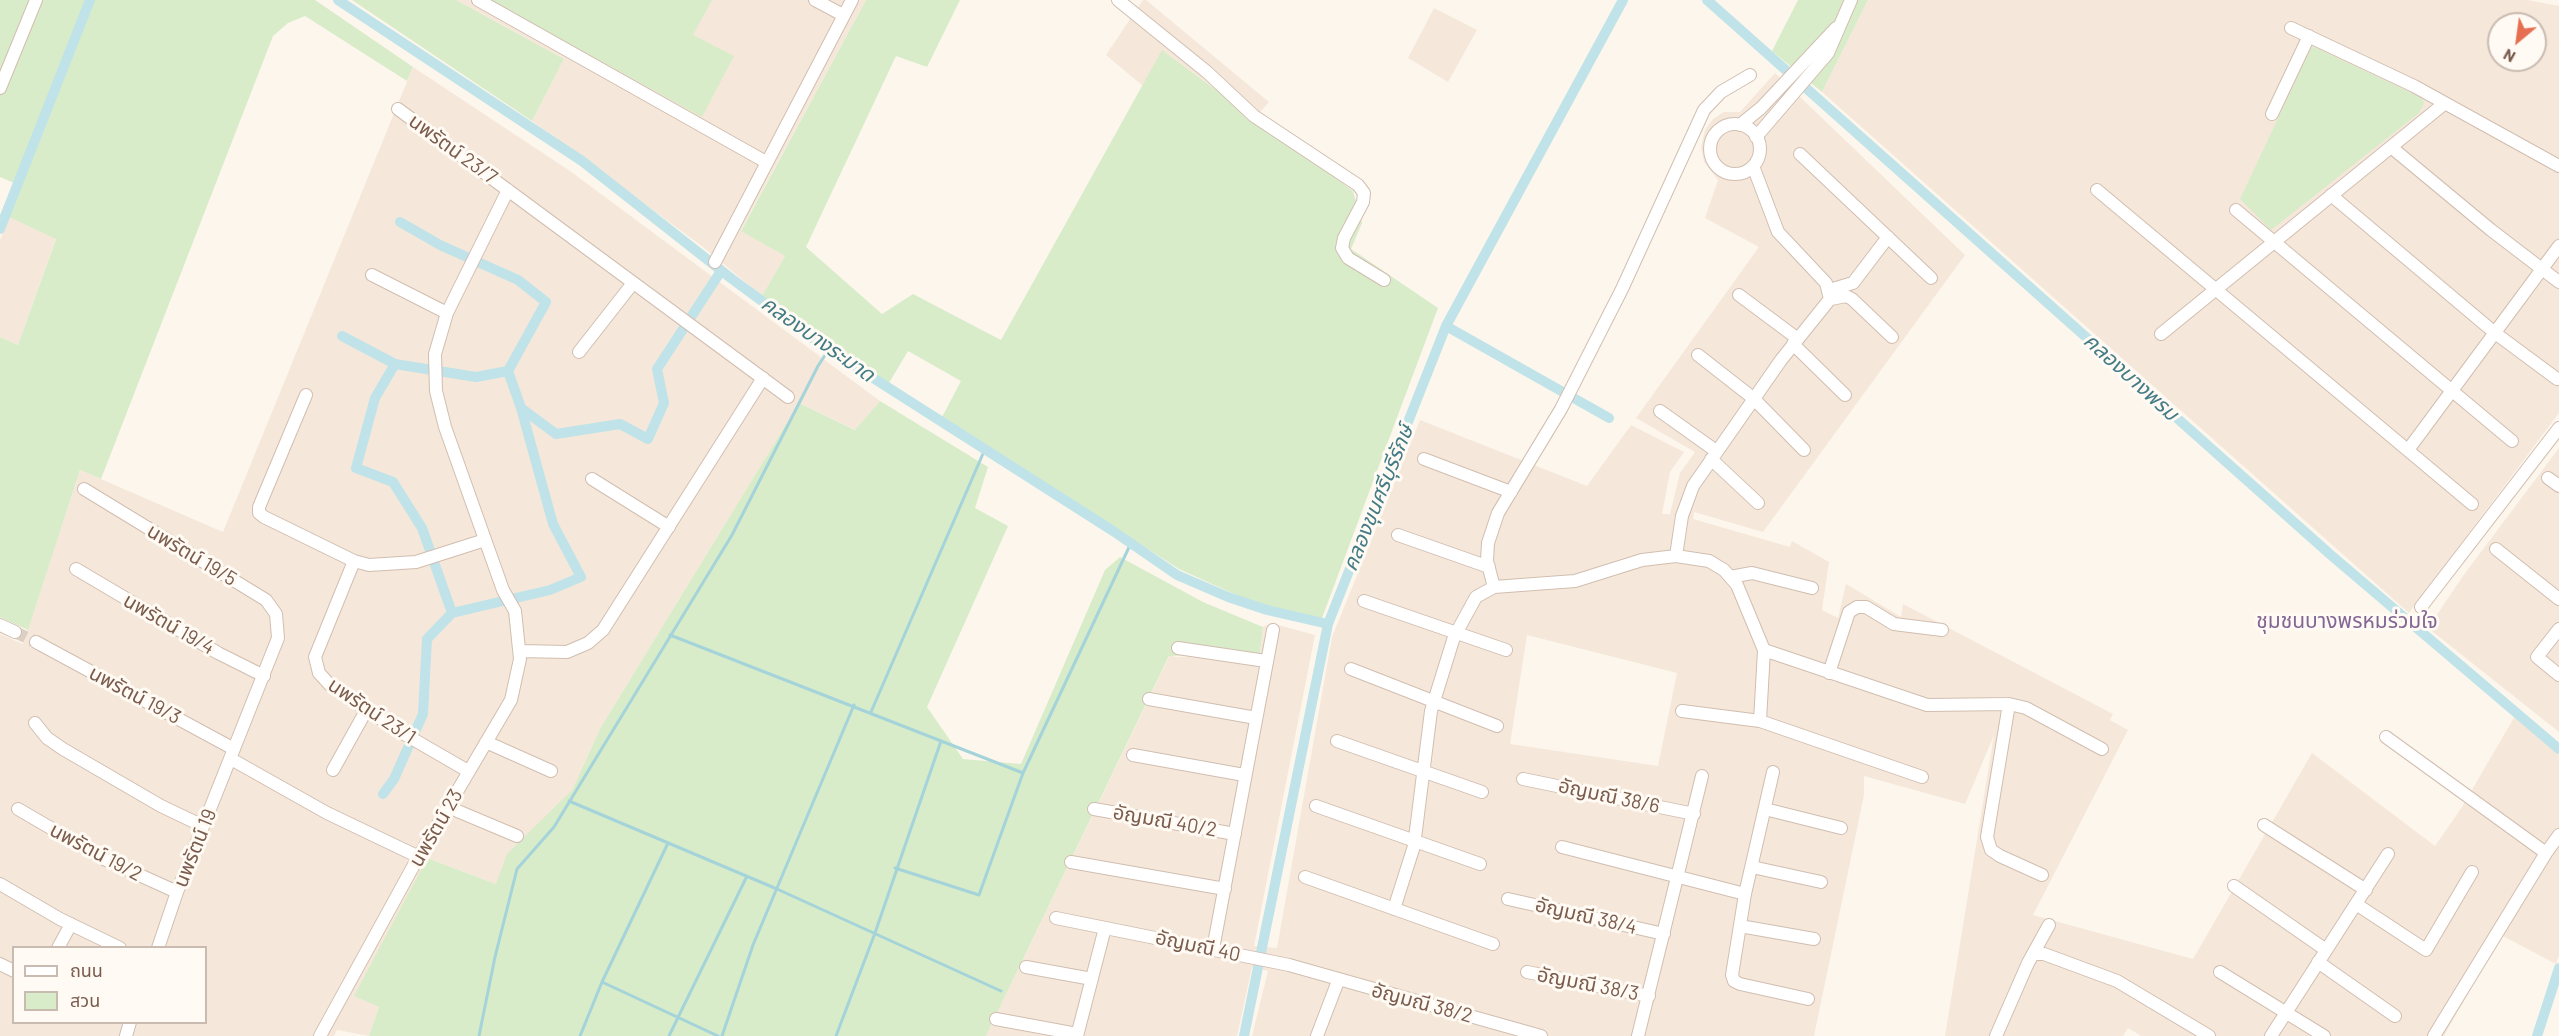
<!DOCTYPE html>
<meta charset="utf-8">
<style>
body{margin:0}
#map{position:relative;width:2559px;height:1036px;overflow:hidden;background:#fdf6ec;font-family:Barlow,"Noto Sans Thai",sans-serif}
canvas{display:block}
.legend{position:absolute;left:12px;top:946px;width:195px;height:78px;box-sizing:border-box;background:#fffaf3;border:2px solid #cabbb1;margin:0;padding:8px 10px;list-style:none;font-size:18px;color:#7a5c4d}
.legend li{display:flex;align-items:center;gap:12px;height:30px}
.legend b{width:30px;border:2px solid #cabbb1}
.north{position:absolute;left:2487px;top:12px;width:60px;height:60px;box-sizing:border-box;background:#fffaf3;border:2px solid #cabbb1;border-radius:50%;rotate:209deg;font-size:16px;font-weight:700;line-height:24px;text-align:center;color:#7a5c4d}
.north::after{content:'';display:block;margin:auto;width:21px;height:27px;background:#e76f51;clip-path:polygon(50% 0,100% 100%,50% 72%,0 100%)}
</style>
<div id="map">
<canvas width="2559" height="1036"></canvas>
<ul class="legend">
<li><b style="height:8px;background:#fff"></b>ถนน</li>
<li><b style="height:16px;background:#d8ecc9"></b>สวน</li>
</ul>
<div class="north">N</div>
</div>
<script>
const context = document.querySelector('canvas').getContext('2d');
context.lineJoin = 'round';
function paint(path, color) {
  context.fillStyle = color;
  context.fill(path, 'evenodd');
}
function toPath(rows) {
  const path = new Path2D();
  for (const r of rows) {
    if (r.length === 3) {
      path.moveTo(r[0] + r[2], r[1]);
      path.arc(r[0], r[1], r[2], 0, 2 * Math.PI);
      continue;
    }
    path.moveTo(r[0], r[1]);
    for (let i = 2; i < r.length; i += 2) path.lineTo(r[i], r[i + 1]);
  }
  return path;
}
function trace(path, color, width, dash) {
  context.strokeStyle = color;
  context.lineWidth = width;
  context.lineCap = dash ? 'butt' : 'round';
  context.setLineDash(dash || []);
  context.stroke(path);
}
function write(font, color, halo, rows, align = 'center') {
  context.font = font + ' Barlow,"Noto Sans Thai",sans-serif';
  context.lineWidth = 6;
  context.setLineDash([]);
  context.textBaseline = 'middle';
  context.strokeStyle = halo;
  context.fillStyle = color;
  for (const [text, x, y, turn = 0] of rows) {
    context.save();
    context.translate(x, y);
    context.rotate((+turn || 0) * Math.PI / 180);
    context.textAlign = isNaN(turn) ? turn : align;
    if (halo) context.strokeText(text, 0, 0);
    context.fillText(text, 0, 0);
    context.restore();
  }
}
const residential = toPath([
 [456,0,866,0,741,230,785,256,762,296,703,247,532,121,564,59],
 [1143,0,1146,0,1269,102,1255,118,1163,51,1143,86,1106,55],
 [1868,0,2528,0,2559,6,2559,413,2409,613,1822,92],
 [2499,24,2535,24,2535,60,2499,60],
 [1434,8,1477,30,1448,82,1408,58],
 [413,67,570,171,880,401,856,430,799,403,601,727,572,790,545,820,496,884,427,858,355,996,379,1007,369,1036,337,1030,334,1036,0,1036,0,634,23,644,80,470,223,532],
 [14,948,206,948,206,1022,14,1022],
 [1775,73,1965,255,1763,532,1694,512,1693,519,1790,547,1792,541,1829,562,1822,610,1838,618,1846,584,1901,617,1903,604,2113,714,2110,720,2128,730,2033,915,2193,959,2312,753,2435,846,2462,807,2515,716,2559,755,2559,955,2556,964,2501,935,2444,1036,2141,1036,2128,1028,2123,1036,1945,1036,1994,735,1965,804,1864,776,1864,795,1814,1036,1252,1036,1268,971,1252,967,1237,1036,986,1036,1170,655,1176,657,1260,653,1263,627,1271,623,1315,635,1254,946,1277,948,1332,637,1420,420,1587,486,1631,425,1684,452,1670,472,1662,514,1670,514,1680,473,1695,452,1636,418,1759,247,1705,218,1718,180,1704,162,1701,147,1705,130,1713,119,1724,112,1740,112],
 [1527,635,1677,673,1658,766,1510,744],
 [9,217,56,238,18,345,0,337,0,240],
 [2559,448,2559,732,2428,628,2463,576]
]);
const green = toPath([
 [0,0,315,0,413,67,407,81,305,16,288,23,273,36,101,479,80,470,28,630,0,617,0,337,18,345,56,239,9,217,21,186,0,177],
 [352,0,456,0,564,59,532,121],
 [490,0,712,0,693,35,734,56,702,117],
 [866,0,960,0,927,67,896,56,806,247,882,314,913,294,1001,340,1162,50,1353,191,1362,223,1351,249,1438,308,1319,626,1243,598,1179,569,942,417,961,381,908,351,889,383,762,296,785,256,741,231],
 [1798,0,1868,0,1822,92,1772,51],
 [2312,46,2422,98,2424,103,2419,113,2271,230,2240,199],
 [880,401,988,467,975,508,1008,526,927,707,963,759,1021,764,1105,570,1120,557,1203,602,1263,627,1260,653,1169,656,986,1036,369,1036,379,1007,354,996,427,858,496,884,507,854,572,790,601,727,799,403,855,430]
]);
const stream = toPath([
 [670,635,1023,773],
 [871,712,985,449],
 [569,801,777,889,1001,991],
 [668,843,602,982,718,1036],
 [895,868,979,895,1023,773,1131,543],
 [479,1036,495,957,517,869,554,827,732,535,818,366,829,349],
 [580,1036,602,982],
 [669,1036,747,876],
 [722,1036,753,945,854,705],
 [836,1036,875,933,941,741]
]);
const canal = toPath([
 [338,0,582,161,732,279,823,346,1113,531,1177,575,1228,597,1267,610,1328,624],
 [1707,0,2332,556,2559,749],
 [400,222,440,245,518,280,546,302,508,371,521,408,556,434,620,424,648,439,664,403,657,369,721,271],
 [0,229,90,0],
 [1446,326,1609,418],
 [342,336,395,364,375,398,356,468,393,482,422,528,452,613],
 [395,364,476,377,508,371],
 [383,794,394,779,423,714,427,639,452,613,550,590,581,577,553,524,521,408],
 [1244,1036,1328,624,1446,326,1623,0],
 [2537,1036,2559,968]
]);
const streetTunnel = toPath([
 [15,632,36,642]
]);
const street = toPath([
 [478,0,766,162],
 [815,0,843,15],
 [1118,0,1207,72,1254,116,1358,185,1364,193,1363,202,1344,238,1342,248,1348,258,1384,280],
 [2291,28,2414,86,2559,166],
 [0,88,36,0],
 [398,109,788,397],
 [2272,114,2309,36],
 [1735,149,25],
 [1740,125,1761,108,1836,28],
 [1756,137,1828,53,1851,0],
 [2391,147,2491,230,2559,282],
 [1800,154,1931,278],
 [2097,190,2472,504],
 [2331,195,2495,333,2557,379],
 [2236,210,2512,441],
 [715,262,852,0],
 [372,275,447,313],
 [1829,290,1853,283,1888,237],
 [1739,295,1798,339],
 [1831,299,1846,296,1852,299,1892,337],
 [2161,334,2445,103],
 [1793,344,1845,395],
 [579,352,633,283],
 [1698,355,1753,398,1804,450],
 [306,395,259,507,259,513,264,517,354,561,369,565,416,562,485,540],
 [1660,411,1716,451],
 [2408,450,2559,246],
 [1424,459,1511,492],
 [1711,459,1758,503],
 [2548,478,2559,486],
 [592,479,669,527],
 [84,489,266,600,276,614,278,638,177,892,158,948],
 [1398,535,1489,567],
 [2496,549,2559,599],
 [1676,556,1682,516,1693,486,1781,360,1830,299,1826,283,1778,232,1753,166],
 [354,561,315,657,319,673,330,685,399,731,468,771],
 [76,569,218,653,264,676],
 [1730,577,1752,573,1812,588],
 [1494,587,1487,561,1488,543,1498,513,1561,409,1622,289,1704,110,1721,92,1750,75],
 [1364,601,1506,650],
 [2421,607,2559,428],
 [0,625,15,632],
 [2559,629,2537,657,2559,675],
 [36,642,234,749],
 [1178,648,1266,661],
 [1764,650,1927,705,2009,704,2026,708,2102,749],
 [520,651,567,652,588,643,603,630,763,378],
 [1351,669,1497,726],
 [1829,673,1849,612,1857,607,1866,607,1894,624,1942,630],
 [1149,699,1256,718],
 [2009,704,1987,837,1991,850,2000,856,2042,875],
 [1682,711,1760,721,1922,777],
 [35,723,47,738,63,749,161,806,203,826],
 [2386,737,2546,853,2434,1036],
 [1337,741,1482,792],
 [486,742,551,771],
 [1133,755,1244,775],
 [231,759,327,813,419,857],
 [333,770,367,709],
 [1773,772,1745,894,1732,975,1734,981,1740,984,1808,999],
 [1523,779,1694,814],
 [1316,806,1480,864],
 [448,807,517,836],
 [18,809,104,859,177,892],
 [1094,809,1235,834],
 [1765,809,1841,828],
 [2264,825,2366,890],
 [1562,847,1745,894],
 [2546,853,2559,835],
 [1071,862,1225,889],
 [1752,867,1821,882],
 [1305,877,1493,944],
 [0,884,60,919,120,948],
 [2234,886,2326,950],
 [1508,899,1664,934],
 [2356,904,2426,950,2472,872],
 [1394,909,1414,846,1431,711,1454,637,1476,597,1494,587,1575,581,1642,560,1676,556,1709,561,1724,570,1737,585,1764,650,1760,721],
 [1056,918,1289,965,1541,1036],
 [1740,926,1814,939],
 [58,948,71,924],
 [1213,949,1273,630],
 [2034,954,2044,954,2117,981,2209,1036],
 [2318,962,2395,1016],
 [0,964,14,971],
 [1026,967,1092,979],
 [1527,972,1649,996],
 [2220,972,2324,1036],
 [996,1019,1077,1034],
 [126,1036,130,1022],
 [320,1036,415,863,511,700,520,659,515,611,503,590,445,427,436,391,435,354,447,313,508,190],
 [1077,1036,1105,928],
 [1317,1036,1338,981],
 [1638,1036,1702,776],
 [1996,1036,2028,963,2049,925],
 [2271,1036,2388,854]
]);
const streetNames = [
 ["นพรัตน์ 23/7",453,149,36],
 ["นพรัตน์ 19/5",192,555,31],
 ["นพรัตน์ 19/4",169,624,30],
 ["นพรัตน์ 19/3",135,695,28],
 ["นพรัตน์ 23/1",372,711,34],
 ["อัญมณี 38/6",1609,796,12],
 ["อัญมณี 40/2",1165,821,10],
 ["นพรัตน์ 23",436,828,-60],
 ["นพรัตน์ 19",195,848,-68],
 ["นพรัตน์ 19/2",96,852,28],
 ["อัญมณี 38/4",1586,916,13],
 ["อัญมณี 40",1198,946,12],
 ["อัญมณี 38/3",1588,984,11],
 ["อัญมณี 38/2",1422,1003,15]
];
const waterNames = [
 ["คลองบางระมาด",818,339,35],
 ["คลองบางพรม",2131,377,42],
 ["คลองขุนศรีบุรีรักษ์",1378,498,-68]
];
const neighbourhoodNames = [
 ["ชุมชนบางพรหมร่วมใจ",2347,621]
];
paint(residential, '#f5e8da');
paint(green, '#d8ecc9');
trace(stream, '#a5d3da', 3);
trace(canal, '#bfe3e8', 10);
trace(streetTunnel, '#dcd0c4', 12, [12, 6]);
trace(street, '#d1beb0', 14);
trace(street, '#fff', 12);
write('20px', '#7a5c4d', '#fffaf3', streetNames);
write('italic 21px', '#437c86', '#fffaf3', waterNames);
write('21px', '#846695', '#fffaf3', neighbourhoodNames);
</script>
